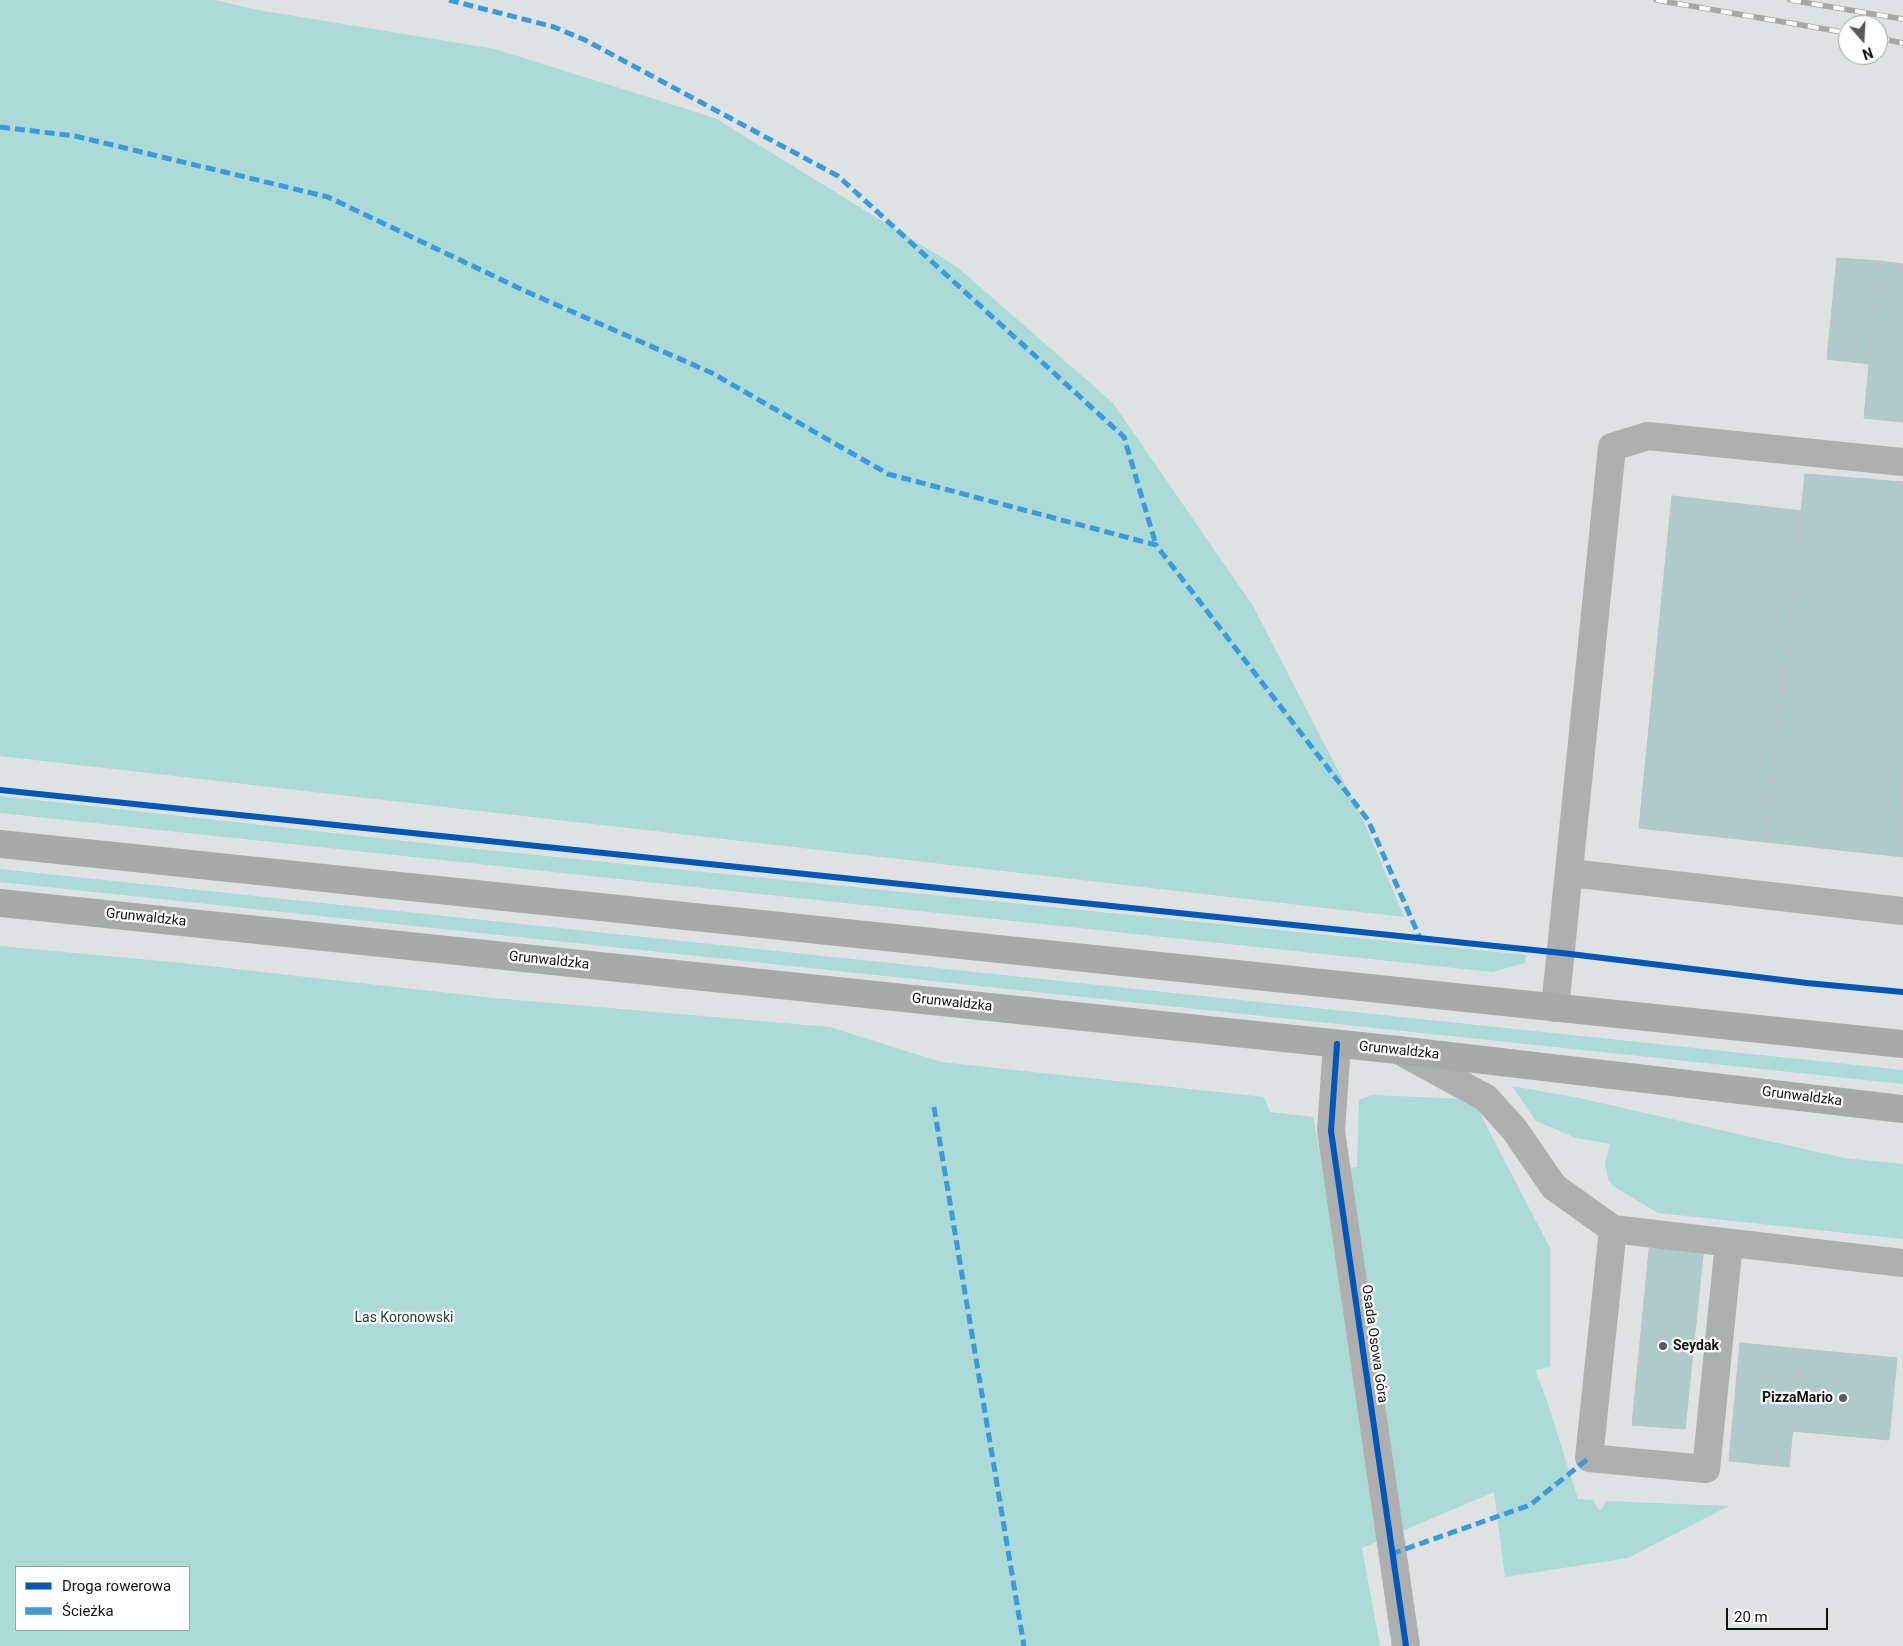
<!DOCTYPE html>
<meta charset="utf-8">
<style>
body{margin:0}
#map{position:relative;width:1903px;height:1646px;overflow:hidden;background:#dee2e2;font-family:Roboto,sans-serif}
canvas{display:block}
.legend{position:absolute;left:15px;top:1566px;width:175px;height:65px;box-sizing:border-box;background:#fff;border:1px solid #9fa0a0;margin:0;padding:6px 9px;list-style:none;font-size:15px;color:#101212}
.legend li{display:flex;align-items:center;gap:10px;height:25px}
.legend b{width:25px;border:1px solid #9fa0a0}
.north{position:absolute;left:1838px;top:15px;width:50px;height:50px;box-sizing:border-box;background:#fff;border:1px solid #9fa0a0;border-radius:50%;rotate:161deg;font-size:14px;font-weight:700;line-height:20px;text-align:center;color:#101212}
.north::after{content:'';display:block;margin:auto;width:18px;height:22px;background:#585b5b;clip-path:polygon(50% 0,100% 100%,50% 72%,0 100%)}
.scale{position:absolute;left:1726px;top:1608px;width:102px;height:22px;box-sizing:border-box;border:2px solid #101212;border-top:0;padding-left:6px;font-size:15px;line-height:18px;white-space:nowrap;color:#101212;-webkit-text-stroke:4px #fff;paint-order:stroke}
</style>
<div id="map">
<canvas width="1903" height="1646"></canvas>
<ul class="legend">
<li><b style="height:6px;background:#0057b8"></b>Droga rowerowa</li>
<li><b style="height:6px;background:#3a9ade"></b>Ścieżka</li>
</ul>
<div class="north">N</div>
<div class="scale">20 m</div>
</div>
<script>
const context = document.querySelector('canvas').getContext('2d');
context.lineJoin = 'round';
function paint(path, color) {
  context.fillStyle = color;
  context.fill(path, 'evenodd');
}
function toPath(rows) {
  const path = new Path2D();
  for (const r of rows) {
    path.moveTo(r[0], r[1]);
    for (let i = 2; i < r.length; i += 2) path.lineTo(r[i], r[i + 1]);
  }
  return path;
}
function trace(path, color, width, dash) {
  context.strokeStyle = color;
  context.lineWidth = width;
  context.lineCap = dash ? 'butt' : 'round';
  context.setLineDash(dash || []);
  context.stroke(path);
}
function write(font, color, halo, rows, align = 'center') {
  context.font = font + ' Roboto,sans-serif';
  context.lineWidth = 4.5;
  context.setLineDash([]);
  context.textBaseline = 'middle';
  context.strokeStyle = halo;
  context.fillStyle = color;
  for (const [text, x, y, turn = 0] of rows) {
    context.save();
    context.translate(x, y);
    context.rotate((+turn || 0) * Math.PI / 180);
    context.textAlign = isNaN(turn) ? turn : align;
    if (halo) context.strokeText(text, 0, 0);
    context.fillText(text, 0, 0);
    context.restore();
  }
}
const green = toPath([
 [0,0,215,0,258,10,495,49,715,118,957,267,1113,403,1253,606,1362,817,1404,917,0,756],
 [0,796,477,849,1526,955,1525,963,1492,972,0,813],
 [0,869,1903,1070,1903,1084,0,882],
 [0,946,182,963,494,998,830,1027,941,1062,1264,1097,1270,1112,1313,1117,1323,1172,1357,1167,1359,1100,1372,1095,1463,1099,1475,1104,1550,1248,1550,1367,1535,1370,1547,1401,1578,1499,1593,1500,1598,1509,1602,1509,1606,1501,1729,1506,1628,1558,1505,1577,1494,1492,1362,1548,1380,1646,0,1646],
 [16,1567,189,1567,189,1630,16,1630],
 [1512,1086,1579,1098,1844,1158,1903,1164,1903,1239,1658,1213,1613,1186,1608,1179,1605,1163,1610,1144,1576,1138,1536,1121]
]);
const building = toPath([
 [1837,258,1879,261,1869,364,1827,359,1837,258],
 [1879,261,1903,264,1903,422,1864,418,1879,261],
 [1805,474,1903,482,1903,771,1895,856,1766,842,1805,474],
 [1672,496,1802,511,1766,842,1639,828,1672,496],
 [1903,771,1903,857,1895,856,1903,771],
 [1650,1240,1704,1246,1685,1429,1632,1425,1650,1240],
 [1740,1343,1801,1349,1789,1467,1729,1461,1740,1343],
 [1801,1349,1897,1358,1889,1440,1793,1431,1801,1349]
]);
const minor = toPath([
 [1570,873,1903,911],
 [1555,1008,1612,447,1648,436,1903,462],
 [1337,1044,1331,1131,1406,1646],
 [1398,1050,1486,1098,1514,1129,1554,1187,1613,1229,1903,1263],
 [1613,1229,1589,1458,1706,1469,1729,1243]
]);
const major = toPath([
 [0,844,1903,1044],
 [0,903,1398,1050,1903,1109]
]);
const rail = toPath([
 [1656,0,1848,33],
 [1790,0,1903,19],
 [1878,38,1903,43]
]);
const quiet = toPath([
 [449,0,554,27,585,40,838,176,1124,437,1156,545],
 [0,127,75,136,328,197,525,291,712,373,888,474,1156,545,1368,820,1420,938],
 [934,1107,1024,1646],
 [1391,1554,1530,1505,1589,1458]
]);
const cycleway = toPath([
 [0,790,1562,953,1807,983,1903,992],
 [1337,1044,1331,1131,1406,1646]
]);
const markers = [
 [1663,1346,5,"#585b5b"],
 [1843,1398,5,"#585b5b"]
];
const streetNames = [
 ["Grunwaldzka",146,918,6],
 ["Grunwaldzka",549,961,6],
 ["Grunwaldzka",952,1003,6],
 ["Grunwaldzka",1399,1051,6],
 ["Grunwaldzka",1802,1097,7],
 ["Osada Osowa Góra",1374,1344,82]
];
const parkNames = [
 ["Las Koronowski",404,1318]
];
const poiNames = [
 ["Seydak",1673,1346],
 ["PizzaMario",1833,1398,"right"]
];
paint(green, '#abdad7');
paint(building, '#aecbca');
trace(building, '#bec1c1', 1);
trace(minor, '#aeb0b0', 28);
trace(major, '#a7aaa9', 28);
trace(rail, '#a6a7a7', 5.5);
trace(rail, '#fff', 4, [11]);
trace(quiet, '#3a9ade', 5, [10, 5]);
trace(cycleway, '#0057b8', 6);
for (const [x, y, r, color] of markers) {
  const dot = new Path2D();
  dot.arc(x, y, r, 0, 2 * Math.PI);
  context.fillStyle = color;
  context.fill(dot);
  trace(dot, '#fff', 2);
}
write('14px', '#101212', '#fff', streetNames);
write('14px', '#243d3b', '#fff', parkNames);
write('bold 14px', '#101212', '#fff', poiNames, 'left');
</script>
